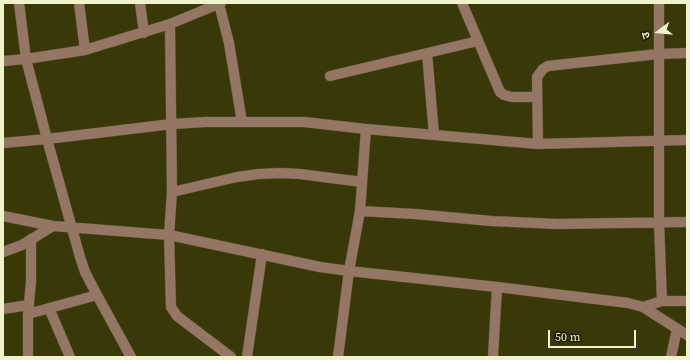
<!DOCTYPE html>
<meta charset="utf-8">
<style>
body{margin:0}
#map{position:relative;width:690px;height:360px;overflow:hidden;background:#383809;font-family:"Source Serif 4","Noto Sans Devanagari",serif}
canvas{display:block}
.frame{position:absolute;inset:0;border:4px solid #f0f2c9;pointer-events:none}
.north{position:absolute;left:638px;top:12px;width:40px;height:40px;-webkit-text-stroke:3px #1f1f00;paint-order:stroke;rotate:254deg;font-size:11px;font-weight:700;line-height:16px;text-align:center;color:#f0f2c9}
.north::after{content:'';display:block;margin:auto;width:14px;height:18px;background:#f0f2c9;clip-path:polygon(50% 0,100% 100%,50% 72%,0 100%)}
.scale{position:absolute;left:548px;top:330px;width:88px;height:18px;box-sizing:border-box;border:2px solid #f0f2c9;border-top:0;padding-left:5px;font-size:12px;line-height:14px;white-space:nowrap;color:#f0f2c9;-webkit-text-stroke:3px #1f1f00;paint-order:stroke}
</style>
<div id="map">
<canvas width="690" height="360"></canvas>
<div class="frame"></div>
<div class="north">उ</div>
<div class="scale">50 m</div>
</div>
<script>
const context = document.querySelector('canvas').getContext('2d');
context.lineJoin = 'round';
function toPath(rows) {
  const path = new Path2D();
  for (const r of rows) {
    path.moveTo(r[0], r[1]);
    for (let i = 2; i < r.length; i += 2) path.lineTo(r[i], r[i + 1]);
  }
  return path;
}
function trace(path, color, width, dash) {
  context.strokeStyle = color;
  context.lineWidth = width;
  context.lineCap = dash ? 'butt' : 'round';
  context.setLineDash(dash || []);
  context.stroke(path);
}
const minor = toPath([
 [19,3,26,59,47,139,80,257,85,272,97,295,131,357],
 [79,3,85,50],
 [140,3,144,33],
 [462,3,500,92,504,95,512,97,537,97],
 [659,3,659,223,662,301],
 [219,4,229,43,242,122],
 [170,24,172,192,169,235,171,307,177,316,231,357],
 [427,53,434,135],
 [3,61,26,59,85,50,170,24,221,3],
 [330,76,478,41],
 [3,143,47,139,172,124,206,122,304,122,366,129,538,144,687,140],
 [538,144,537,77,543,69,548,66,658,54,687,53],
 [172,192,237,177,259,174,282,173,300,174,362,182],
 [360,211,415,214,491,221,557,224,687,222],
 [3,216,53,226,169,235,320,267,349,271,497,287,628,303,643,307,687,335],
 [3,252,22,245,53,226],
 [643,307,662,301,687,301],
 [49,308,70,357],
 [3,309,29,305],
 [28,314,97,295],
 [28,357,28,314,31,282,31,239],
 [247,357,262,254],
 [338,357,349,271,360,211,366,129],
 [493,357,497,287],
 [671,357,677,329]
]);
trace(minor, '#555628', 11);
trace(minor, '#957564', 10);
</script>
